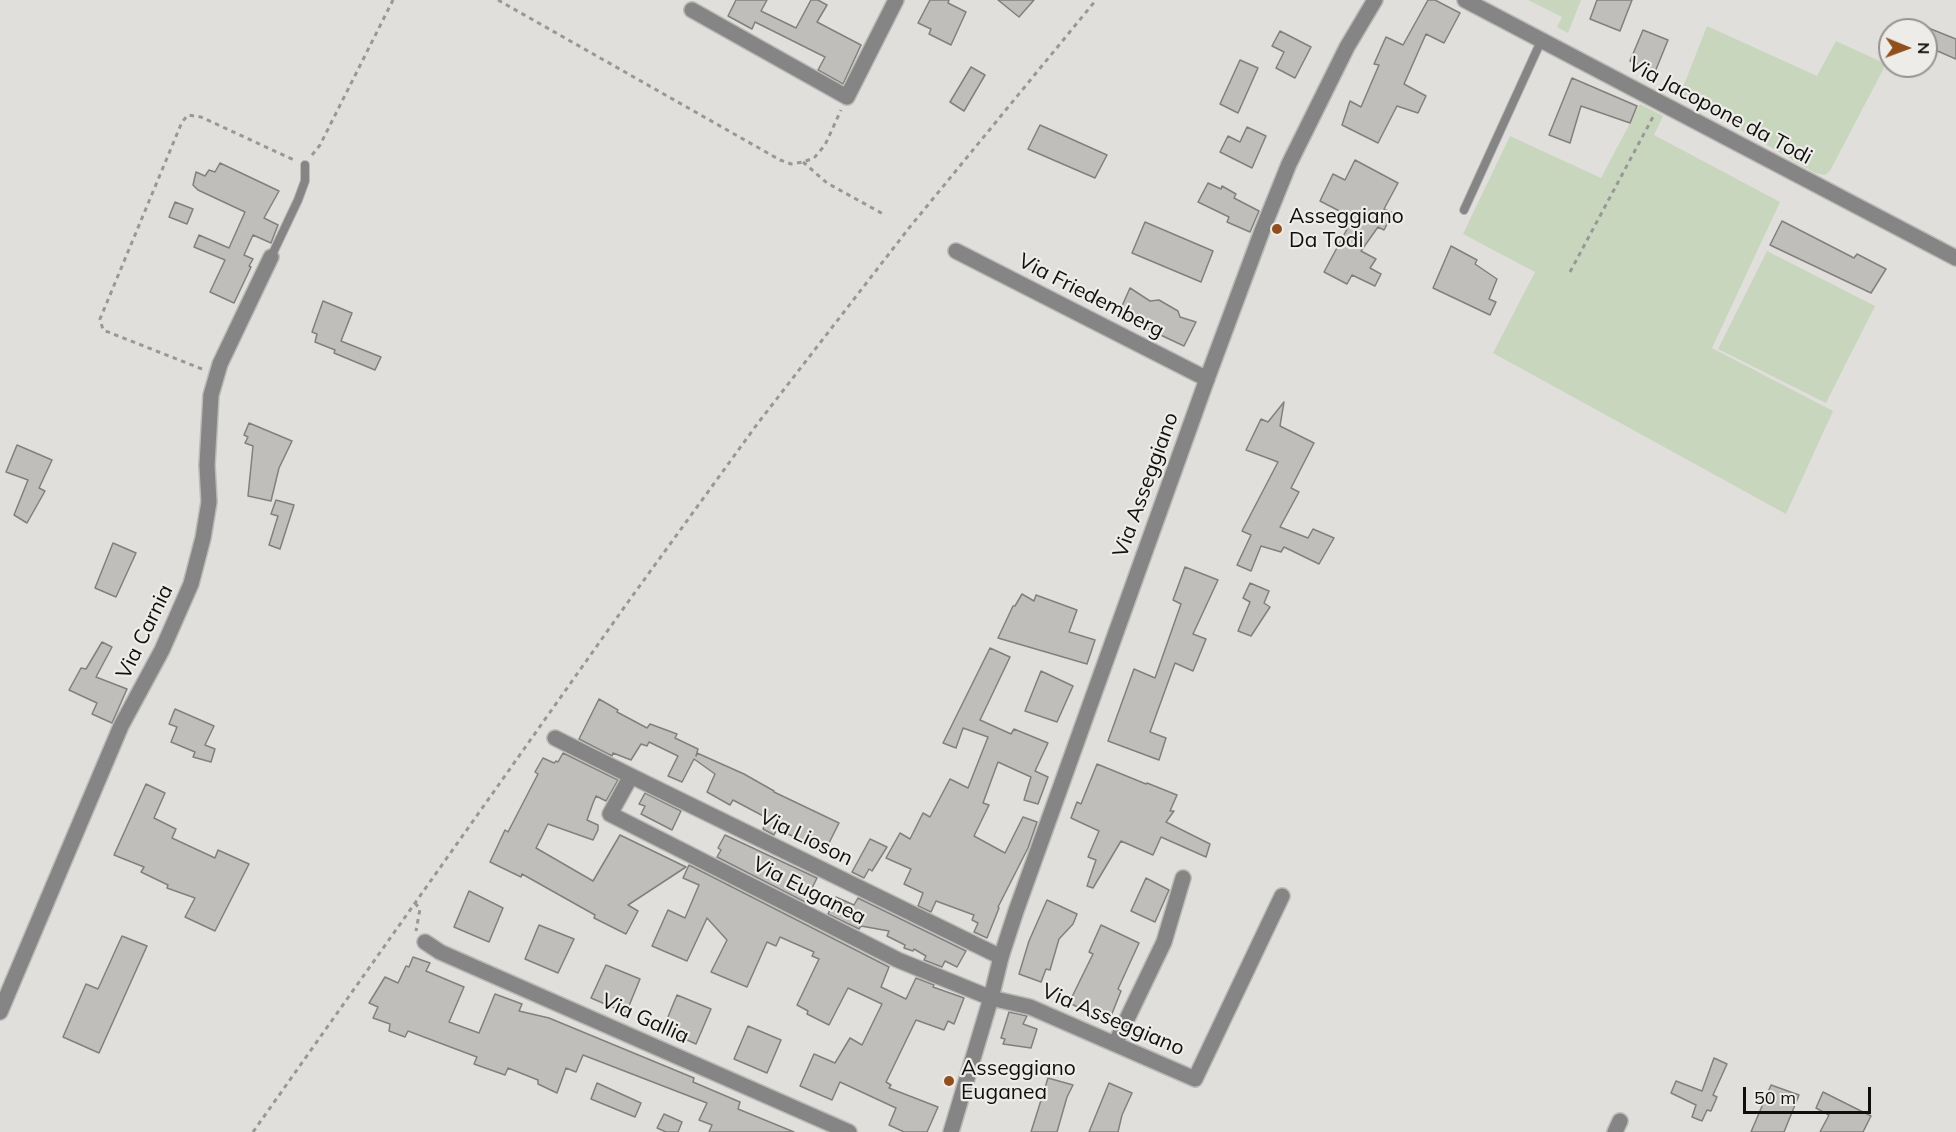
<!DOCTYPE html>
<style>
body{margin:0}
#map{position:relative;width:1956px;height:1132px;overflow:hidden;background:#e1dfdc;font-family:Mulish,sans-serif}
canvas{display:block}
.north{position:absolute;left:1878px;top:18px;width:60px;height:60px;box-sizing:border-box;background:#eeece9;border:2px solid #959491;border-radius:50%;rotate:91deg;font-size:16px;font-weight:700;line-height:24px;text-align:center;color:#0f0f0e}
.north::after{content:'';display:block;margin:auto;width:21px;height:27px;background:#914f1e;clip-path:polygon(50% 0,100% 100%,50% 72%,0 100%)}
.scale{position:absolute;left:1743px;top:1087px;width:128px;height:27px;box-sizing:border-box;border:3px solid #0f0f0e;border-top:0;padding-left:8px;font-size:18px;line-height:21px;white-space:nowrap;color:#0f0f0e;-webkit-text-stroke:4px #eeece9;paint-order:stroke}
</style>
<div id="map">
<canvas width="1956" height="1132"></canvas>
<div class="north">N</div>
<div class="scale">50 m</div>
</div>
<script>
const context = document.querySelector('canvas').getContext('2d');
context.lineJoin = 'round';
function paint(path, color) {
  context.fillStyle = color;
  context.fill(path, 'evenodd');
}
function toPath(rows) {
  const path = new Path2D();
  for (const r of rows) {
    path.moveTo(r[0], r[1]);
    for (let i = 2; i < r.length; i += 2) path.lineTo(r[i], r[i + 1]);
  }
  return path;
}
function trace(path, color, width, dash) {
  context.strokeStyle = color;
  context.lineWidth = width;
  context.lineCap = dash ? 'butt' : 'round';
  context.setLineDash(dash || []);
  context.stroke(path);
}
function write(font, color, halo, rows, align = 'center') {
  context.font = font + ' Mulish,sans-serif';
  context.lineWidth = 4.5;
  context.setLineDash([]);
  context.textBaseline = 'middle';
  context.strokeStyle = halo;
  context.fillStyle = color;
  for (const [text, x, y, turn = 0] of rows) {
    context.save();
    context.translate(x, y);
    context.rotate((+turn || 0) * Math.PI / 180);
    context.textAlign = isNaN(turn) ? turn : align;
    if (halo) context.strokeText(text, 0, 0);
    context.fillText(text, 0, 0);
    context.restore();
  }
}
const green = toPath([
 [1528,0,1581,0,1568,33,1557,27,1562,17],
 [1707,26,1817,76,1836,41,1886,64,1830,171,1825,175,1815,173,1680,95],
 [1640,104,1663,116,1654,135,1780,202,1712,348,1833,411,1786,514,1493,353,1535,272,1463,234,1510,136,1601,178],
 [1767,251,1875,306,1826,403,1718,349]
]);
const building = toPath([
 [736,0,767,0,761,11,796,28,811,0,818,0,827,5,817,22,861,45,843,84,818,70,825,57,755,22,752,29,728,16,736,0],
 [930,0,949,0,948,3,966,12,951,45,929,34,931,29,918,23,930,0],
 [998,0,1034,0,1019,17,998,0],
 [1428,0,1435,0,1460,13,1444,43,1426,34,1404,84,1426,96,1418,113,1397,106,1378,143,1342,125,1350,101,1361,107,1379,65,1374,64,1386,37,1403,45,1428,0],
 [1597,0,1632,0,1620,31,1590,19,1597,0],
 [1926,27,1956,39,1956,59,1926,46,1926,27],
 [1643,30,1668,40,1655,72,1630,61,1643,30],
 [1280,31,1311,47,1295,78,1276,68,1284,52,1272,46,1280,31],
 [1240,60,1258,68,1238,113,1220,104,1240,60],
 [971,67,985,75,964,111,950,102,971,67],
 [1572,78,1637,106,1630,123,1581,106,1570,143,1549,135,1572,78],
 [1040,125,1107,155,1095,178,1028,149,1040,125],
 [1247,127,1266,136,1252,168,1220,152,1228,136,1240,142,1247,127],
 [1355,160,1398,183,1384,209,1393,213,1384,230,1378,227,1361,251,1376,259,1370,268,1381,274,1375,286,1352,275,1347,284,1324,272,1353,218,1320,201,1333,174,1345,180,1355,160],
 [220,163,279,191,264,218,278,225,271,243,253,235,244,255,253,259,249,266,251,267,234,303,210,292,225,260,194,247,199,235,229,248,245,212,198,190,193,185,196,172,205,176,209,170,215,172,220,163],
 [1208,183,1221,189,1222,186,1236,194,1234,198,1259,211,1250,232,1227,222,1229,217,1198,202,1208,183],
 [175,202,193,209,187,224,169,217,175,202],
 [1782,221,1854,258,1857,254,1886,269,1871,293,1770,245,1782,221],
 [1145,222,1213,251,1201,282,1132,253,1145,222],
 [1451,246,1477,260,1475,264,1497,279,1489,299,1496,302,1490,315,1433,288,1451,246],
 [1130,288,1150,301,1159,300,1178,311,1180,317,1196,322,1184,346,1118,315,1130,288],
 [323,301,352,313,341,341,381,357,375,370,334,353,335,350,315,342,317,334,312,332,323,301],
 [1284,402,1280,426,1314,443,1291,488,1299,492,1280,527,1308,538,1313,529,1334,538,1319,564,1284,547,1281,552,1261,546,1251,571,1237,565,1251,535,1242,531,1278,462,1246,450,1261,419,1268,422,1284,402],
 [249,423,292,441,279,468,271,501,248,496,253,446,245,443,248,437,244,435,249,423],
 [17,445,52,460,39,488,45,491,27,523,14,515,28,480,6,472,17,445],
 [276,500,294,505,280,549,269,545,278,516,271,514,276,500],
 [113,543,136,553,116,597,95,588,113,543],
 [1185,567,1218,580,1193,634,1206,639,1193,671,1175,663,1150,732,1166,738,1159,760,1108,741,1134,669,1155,678,1181,604,1173,600,1185,567],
 [1250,583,1269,591,1264,603,1270,607,1251,636,1238,631,1250,602,1243,598,1250,583],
 [1022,594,1034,601,1036,595,1077,610,1069,632,1095,640,1087,664,998,638,1013,606,1015,606,1022,594],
 [102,642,112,647,96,677,127,689,112,723,92,714,97,703,69,690,81,668,86,669,102,642],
 [990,648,1010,657,980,720,1011,734,1014,729,1048,743,1035,771,1048,777,1038,804,1024,800,1031,777,998,762,983,803,989,805,974,836,1005,853,1023,817,1037,822,1028,848,998,907,999,908,987,938,974,932,978,923,972,920,974,915,936,901,931,912,918,906,923,893,904,884,911,869,886,858,900,833,910,839,923,813,930,817,950,779,968,788,988,737,963,728,956,748,943,743,990,648],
 [1041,671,1073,686,1057,722,1025,711,1041,671],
 [599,699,618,710,617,712,647,728,650,724,677,734,675,738,698,749,696,756,697,753,744,774,774,791,774,792,839,823,825,851,777,829,774,835,763,829,767,818,733,800,730,805,707,792,715,774,694,759,682,782,668,776,678,756,649,742,647,746,641,744,631,760,613,753,612,756,579,739,599,699],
 [175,709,214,726,205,745,215,749,211,762,193,757,195,752,171,742,177,727,169,724,175,709],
 [563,753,618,780,606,801,596,796,593,803,587,820,598,825,598,830,593,840,548,824,536,848,593,881,620,835,686,867,628,905,638,911,626,934,594,918,595,915,522,874,521,877,490,862,505,830,508,832,538,774,535,772,543,758,554,763,556,761,558,762,563,753],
 [1097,764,1146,784,1147,783,1177,795,1170,811,1174,811,1166,822,1210,844,1206,857,1161,837,1153,855,1121,841,1093,888,1087,886,1096,860,1088,857,1099,831,1071,818,1077,802,1081,804,1097,764],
 [146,784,165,793,154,818,176,829,172,838,215,858,218,850,249,864,215,931,185,917,195,898,167,888,168,885,141,872,144,867,114,855,146,784],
 [645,793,681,811,672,830,641,814,645,806,639,804,645,793],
 [725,835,817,878,805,902,717,857,721,850,718,848,725,835],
 [870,839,887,847,872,871,869,869,864,878,852,872,870,839],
 [689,865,889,967,881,987,906,999,916,978,934,985,933,987,964,998,954,1024,948,1021,944,1030,916,1020,886,1082,891,1085,889,1088,938,1107,927,1132,904,1132,889,1125,896,1108,840,1082,832,1100,800,1086,814,1054,835,1063,850,1038,862,1045,882,1004,848,988,829,1025,807,1014,808,1011,797,1005,819,959,812,956,814,952,780,937,776,946,767,942,747,987,711,972,727,940,707,918,687,961,652,946,668,910,685,918,699,885,683,878,689,865],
 [1146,878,1169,890,1155,922,1131,911,1146,878],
 [469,891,503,908,489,942,454,927,469,891],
 [836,897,854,905,858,898,966,951,957,967,945,961,942,967,924,960,926,956,914,949,913,951,904,948,905,945,887,936,889,931,861,926,859,929,828,914,836,897],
 [1047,900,1077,914,1073,924,1059,939,1050,970,1046,969,1041,982,1019,974,1029,941,1047,900],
 [539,925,574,939,558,973,525,959,539,925],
 [1101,925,1139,943,1118,989,1121,991,1109,1021,1069,1003,1093,954,1089,952,1101,925],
 [122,936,147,946,99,1053,63,1037,86,984,98,989,122,936],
 [413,957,430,963,426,971,464,987,449,1022,479,1033,495,994,522,1004,519,1011,549,1018,694,1078,693,1082,740,1102,738,1109,794,1132,709,1132,712,1125,699,1120,707,1103,583,1055,576,1072,566,1068,557,1093,538,1084,538,1080,508,1068,505,1075,474,1064,477,1057,408,1031,405,1037,389,1031,390,1024,373,1018,378,1007,369,1003,385,977,398,983,406,966,409,967,413,957],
 [606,965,640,979,626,1013,591,998,606,965],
 [677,995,711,1009,696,1044,663,1029,677,995],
 [1009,1012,1027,1016,1023,1024,1037,1029,1031,1048,1003,1044,1005,1039,1001,1038,1009,1012],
 [748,1026,781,1040,767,1073,734,1059,748,1026],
 [1714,1058,1727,1064,1713,1095,1717,1097,1711,1111,1707,1110,1702,1121,1692,1117,1696,1105,1671,1093,1676,1081,1702,1091,1714,1058],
 [1048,1078,1073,1085,1067,1097,1057,1132,1031,1132,1048,1078],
 [597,1083,641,1103,635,1117,591,1099,597,1083],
 [1109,1083,1132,1093,1122,1115,1118,1132,1089,1132,1109,1083],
 [1771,1085,1799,1095,1784,1132,1751,1132,1771,1085],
 [1823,1092,1871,1116,1863,1132,1820,1132,1829,1115,1816,1108,1823,1092],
 [664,1114,682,1122,678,1132,666,1132,657,1128,664,1114]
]);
const path = toPath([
 [498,0,780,160,791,164,803,162,814,158,825,145,841,110],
 [312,155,320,145,393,0],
 [803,162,827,183,885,215],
 [1570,272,1654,115],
 [202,369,103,330,100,319,182,122,188,115,201,117,294,160],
 [415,903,420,909,416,931],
 [253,1132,628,602,758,423,909,228,1096,0]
]);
const service = toPath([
 [1464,210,1542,39],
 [271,257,298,200,305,181,305,165]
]);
const minor = toPath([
 [1465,0,1956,258],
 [692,10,847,97,896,0],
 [956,251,1207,379],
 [555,738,631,776],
 [425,942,440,952,849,1132],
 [1001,957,631,776,610,814,898,960,991,998,1030,1007,1195,1079,1282,896],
 [0,1012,121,726,162,650,191,584,203,538,209,502,207,465,211,395,220,364,271,257],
 [1115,1044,1164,942,1183,878],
 [1615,1132,1620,1121]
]);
const tertiary = toPath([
 [951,1132,991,998,1001,957,1016,911,1207,379,1262,231,1289,164,1347,47,1375,0]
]);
const markers = [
 [1277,229,6,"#914f1e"],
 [949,1081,6,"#914f1e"]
];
const streetNames = [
 ["Via Jacopone da Todi",1720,111,28],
 ["Via Friedemberg",1091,296,27],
 ["Via Asseggiano",1146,485,-70],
 ["Via Carnia",145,632,-64],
 ["Via Lioson",806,838,26],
 ["Via Euganea",809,891,27],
 ["Via Gallia",645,1019,24],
 ["Via Asseggiano",1113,1020,23]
];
const poiNames = [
 ["Asseggiano",1289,217],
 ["Da Todi",1289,241],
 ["Asseggiano",961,1069],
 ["Euganea",961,1093]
];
paint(green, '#c8d6be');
paint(building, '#c0bebb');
trace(building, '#81807d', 1.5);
trace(service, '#bbbab7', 10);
trace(minor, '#bbbab7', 18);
trace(tertiary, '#bbbab7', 18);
trace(path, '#999896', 3, [4.5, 4.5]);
trace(service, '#848584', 8);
trace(minor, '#848584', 15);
trace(tertiary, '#848584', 15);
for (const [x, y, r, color] of markers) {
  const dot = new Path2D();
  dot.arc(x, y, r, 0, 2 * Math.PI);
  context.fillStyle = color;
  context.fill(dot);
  trace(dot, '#eeece9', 2);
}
write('21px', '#0f0f0e', '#eeece9', streetNames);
write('21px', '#0f0f0e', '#eeece9', poiNames, 'left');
</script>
